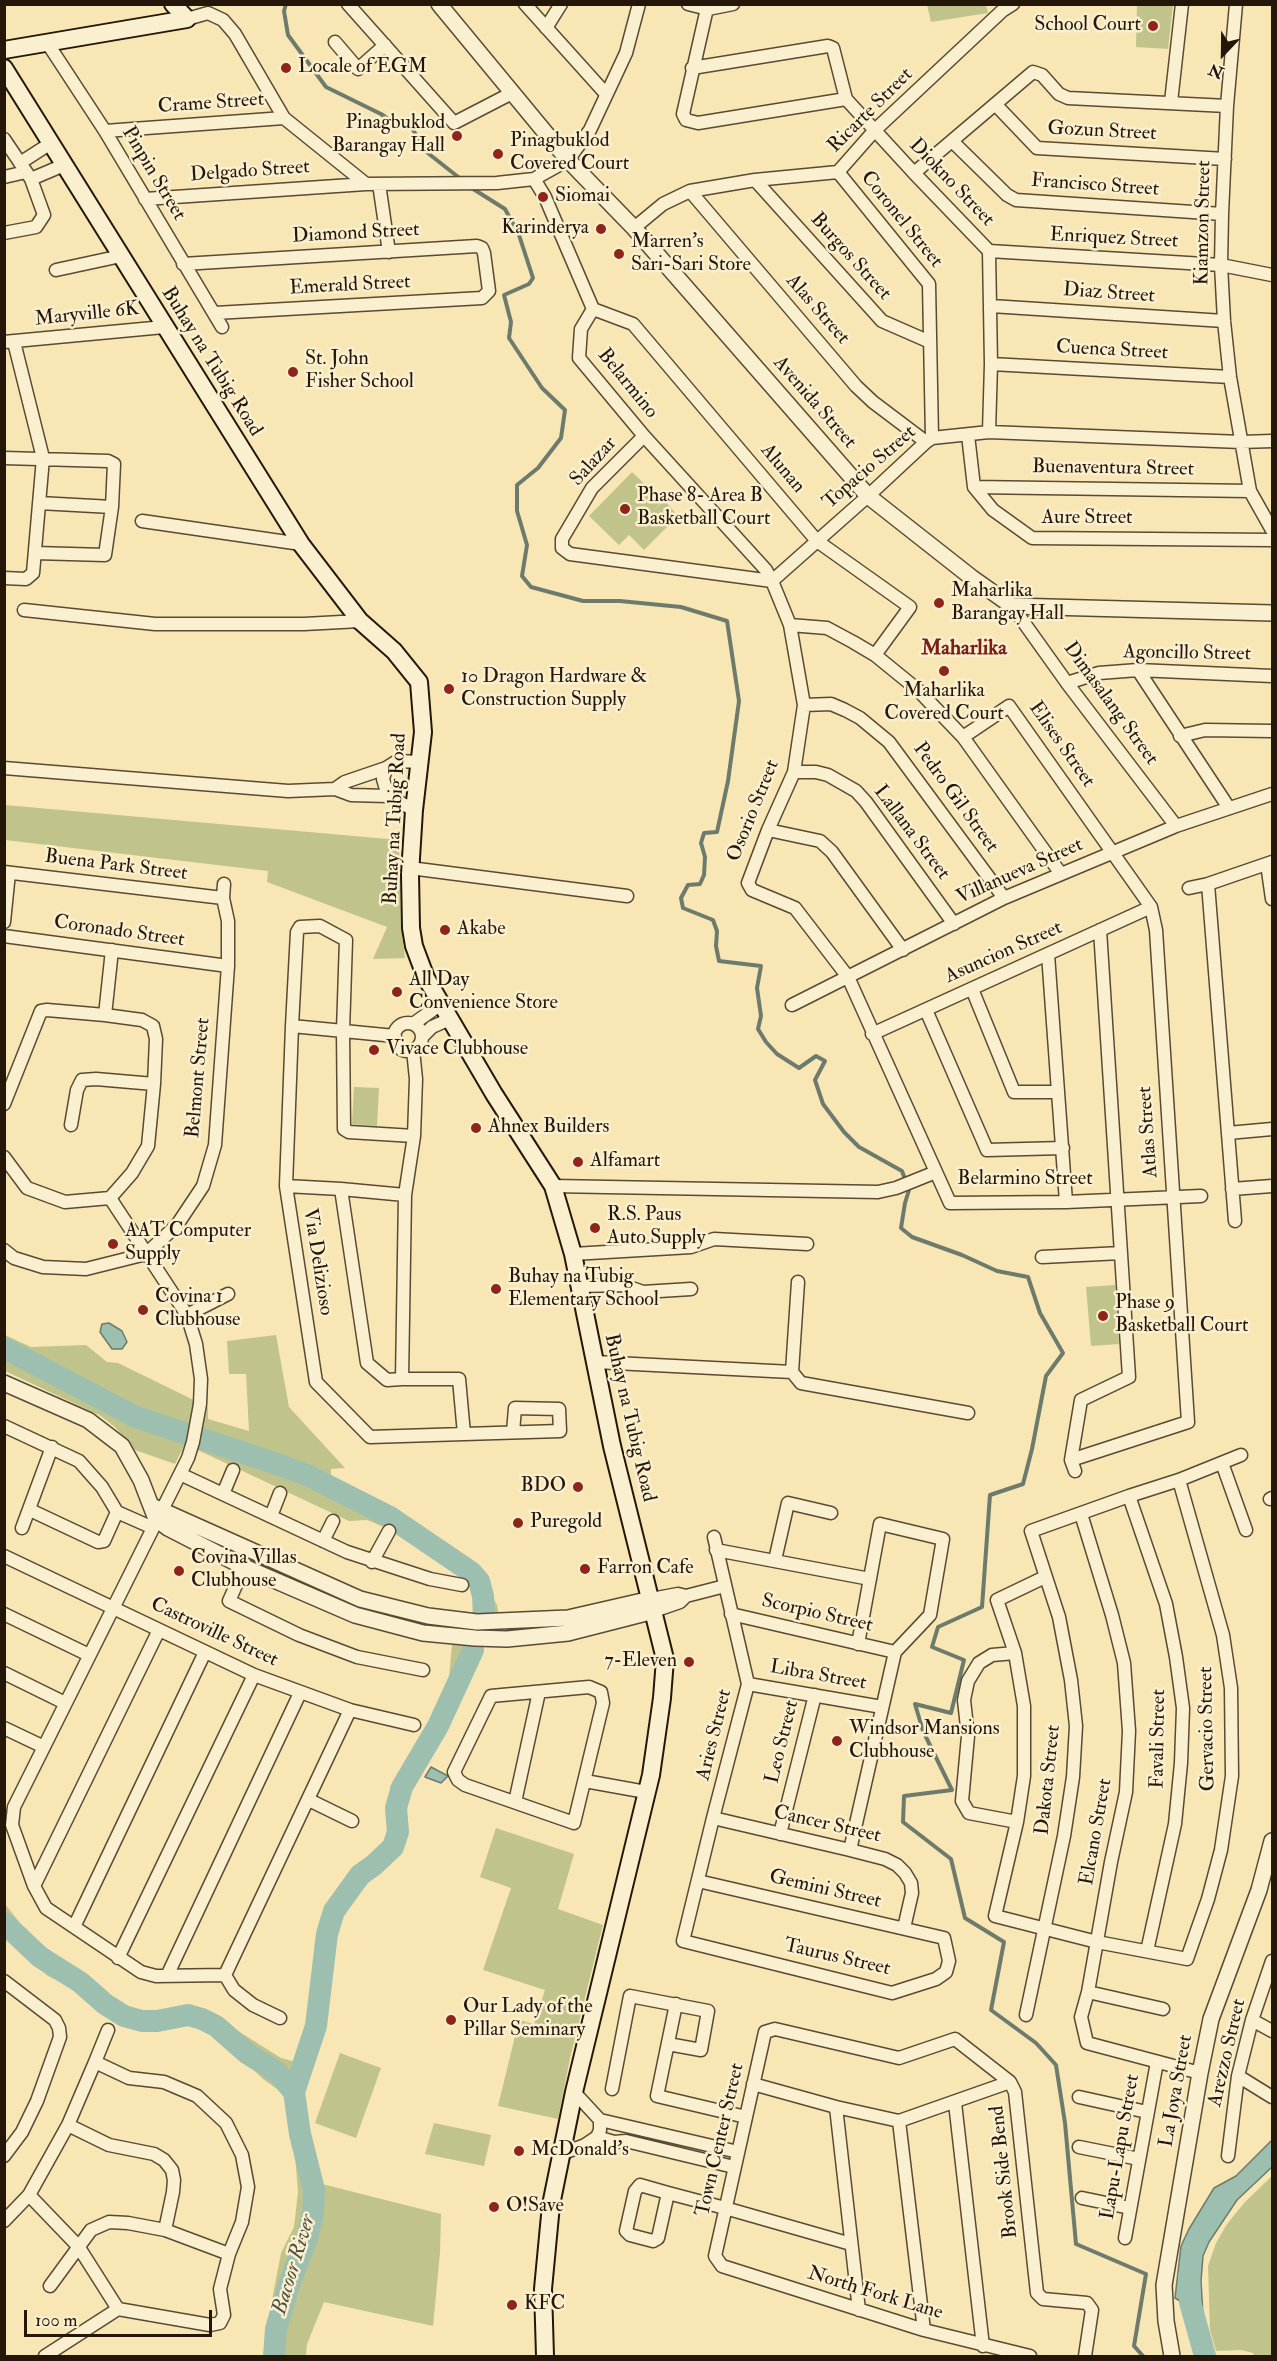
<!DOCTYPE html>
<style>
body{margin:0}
#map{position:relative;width:1277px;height:2361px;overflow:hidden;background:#f8e6b5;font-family:"IM FELL Double Pica",serif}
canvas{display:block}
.frame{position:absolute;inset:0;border:6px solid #241609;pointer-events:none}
.north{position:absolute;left:1193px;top:24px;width:60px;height:60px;-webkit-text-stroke:4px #faefcf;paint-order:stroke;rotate:202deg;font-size:16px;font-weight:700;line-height:24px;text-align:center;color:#241609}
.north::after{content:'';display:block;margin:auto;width:21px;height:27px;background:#241609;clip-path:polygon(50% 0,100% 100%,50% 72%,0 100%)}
.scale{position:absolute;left:24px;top:2310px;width:188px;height:27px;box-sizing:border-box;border:3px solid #241609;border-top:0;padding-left:8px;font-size:18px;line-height:21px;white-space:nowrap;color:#241609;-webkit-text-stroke:4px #faefcf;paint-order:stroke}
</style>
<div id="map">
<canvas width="1277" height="2361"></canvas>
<div class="frame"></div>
<div class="north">N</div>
<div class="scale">100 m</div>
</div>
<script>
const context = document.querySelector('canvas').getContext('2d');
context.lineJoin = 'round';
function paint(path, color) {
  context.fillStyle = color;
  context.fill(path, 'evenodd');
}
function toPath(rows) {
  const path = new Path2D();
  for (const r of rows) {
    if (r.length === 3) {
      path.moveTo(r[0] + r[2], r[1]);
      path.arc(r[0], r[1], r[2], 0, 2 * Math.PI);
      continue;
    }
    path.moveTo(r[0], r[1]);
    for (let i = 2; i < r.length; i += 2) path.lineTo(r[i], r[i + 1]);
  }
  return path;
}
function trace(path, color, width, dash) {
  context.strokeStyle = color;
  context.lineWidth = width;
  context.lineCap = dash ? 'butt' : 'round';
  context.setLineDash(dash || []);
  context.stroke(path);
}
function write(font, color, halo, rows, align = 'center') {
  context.font = font + ' "IM FELL Double Pica",serif';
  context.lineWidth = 5;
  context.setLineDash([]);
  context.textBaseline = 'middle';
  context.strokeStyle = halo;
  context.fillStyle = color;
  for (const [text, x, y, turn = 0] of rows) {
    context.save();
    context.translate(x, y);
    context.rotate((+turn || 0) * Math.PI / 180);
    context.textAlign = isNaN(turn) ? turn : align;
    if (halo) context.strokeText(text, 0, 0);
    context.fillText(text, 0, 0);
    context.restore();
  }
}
const green = toPath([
 [927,5,986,5,988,13,931,22],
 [1137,5,1173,5,1168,49,1136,47],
 [632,472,662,501,654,510,664,500,678,516,644,550,629,535,619,545,589,516],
 [5,805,399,840,401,926,405,958,373,959,387,927,267,882,268,871,5,840],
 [354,1087,379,1088,377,1126,352,1124],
 [1115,1285,1119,1344,1091,1346,1086,1287],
 [5,1335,31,1347,86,1345,107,1362,118,1363,208,1407,208,1419,249,1431,246,1374,229,1374,227,1341,276,1335,289,1407,345,1468,331,1469,331,1476,387,1504,445,1542,476,1567,497,1605,499,1616,477,1617,468,1578,386,1528,367,1520,349,1521,185,1444,175,1464,135,1450,115,1427,101,1416,5,1371],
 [452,1645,484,1646,406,1798,401,1842,392,1859,376,1874,356,1883,343,1903,331,1935,328,2004,313,2064,303,2091,303,2107,311,2138,318,2183,441,2214,440,2253,433,2326,324,2302,307,2344,306,2356,266,2356,267,2326,281,2253,294,2227,298,2192,295,2155,284,2094,263,2079,231,2047,210,2031,183,2022,168,2030,136,2028,111,2016,91,1997,48,1976,26,1958,5,1934,5,1904,31,1937,82,1973,103,1992,130,2010,155,2014,190,2009,208,2014,227,2024,281,2058,296,2062,307,2031,316,1962,324,1923,337,1892,360,1867,391,1841,390,1787,428,1734,442,1706,448,1689],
 [496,1828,574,1854,558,1909,603,1925,570,2058,558,2119,498,2106,519,2020,534,2024,545,1990,483,1970,511,1888,480,1877],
 [340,2053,381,2068,356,2138,315,2123],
 [434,2123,491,2135,484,2166,425,2154],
 [1272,2176,1272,2356,1254,2356,1253,2353,1241,2350,1216,2351,1210,2330,1208,2266,1216,2243,1227,2224,1245,2202]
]);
const water = toPath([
 [109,1323,122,1331,127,1342,122,1349,112,1349,100,1332,102,1324,109,1323],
 [431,1767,448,1776,441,1783,425,1777,431,1767],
 [1272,2140,1272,2167,1237,2200,1209,2242,1203,2256,1201,2281,1203,2315,1175,2298,1181,2246,1189,2229,1214,2188,1236,2176,1272,2140]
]);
const stream = toPath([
 [286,4,284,11,288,35,326,87,381,114,398,126,410,124,424,150,462,180],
 [470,187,505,209,519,235,533,278,529,284,504,295,511,322,509,338,542,388,565,410,561,438,538,468,517,485,517,511,527,545,522,576,531,587,583,601,620,601,681,607,727,621,739,701,728,781,717,832,704,833,701,843,705,857,704,875,700,884,688,885,681,898,683,908,713,920,717,931,716,946,719,961,761,966,757,988,761,1016,758,1029,766,1042,777,1054,799,1068,816,1056,825,1061,815,1080,823,1104,844,1132,859,1147,902,1171,909,1190,905,1203,901,1228,912,1237,962,1255,997,1271,1028,1277,1040,1313,1063,1353,1046,1376,1032,1449,1023,1484,990,1495,982,1607,938,1627,932,1647,964,1660,951,1713,915,1704,923,1731,952,1790,904,1796,903,1822,951,1859,965,1918,1004,1942,991,2010,1036,2043,1056,2065,1065,2123,1076,2244,1146,2274,1134,2346,1143,2356]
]);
const river = toPath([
 [4,1348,136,1417,283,1466,309,1476,390,1517,471,1572,479,1581,483,1596,484,1616],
 [4,1923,40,1957,80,1982,105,2004,124,2016,142,2021,157,2021,188,2015,202,2019,216,2026,248,2054,277,2072,294,2092,300,2134,314,2190,313,2214,308,2235,289,2285,276,2329,274,2356],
 [294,2092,316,2026,327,1934,334,1911,360,1875,374,1865,393,1847,398,1832,396,1808,402,1787,438,1726,473,1650],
 [1189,2277,1190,2302,1205,2356]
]);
const minor = toPath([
 [348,4,454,123,512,93],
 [525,4,606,94],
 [688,4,708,9,733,4],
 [708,4,683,114,686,120,698,123,846,99],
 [1236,4,1227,106,1222,214,1221,265,1224,321,1230,377,1250,491,1272,530],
 [187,19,208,13,223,20,235,34,284,118,366,184],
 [546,28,561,4],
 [335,42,358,69,385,45],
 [48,44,105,131,222,327],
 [692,68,828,46,833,48,846,99,914,173,989,251,991,364,989,432],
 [1171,102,1182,4],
 [995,104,1037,148,1225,159],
 [105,131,284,118],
 [4,139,31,179,44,215,36,227,4,233],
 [953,142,1007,195,1016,200,1222,214],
 [20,163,51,143],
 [838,172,929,284,932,438],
 [914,173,1033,72,1042,75,1059,94,1068,98,1227,106],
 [4,177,26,172],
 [31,179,64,165],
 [534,179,545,197,593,309,581,329,579,358,644,436,766,570,772,581,790,625,804,705,794,772,768,830,748,883,752,890,795,908,848,977,950,1203,1066,1202,1201,1196],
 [755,180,882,321,930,342],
 [379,184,389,252],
 [690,191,856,386,873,402,926,442],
 [145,199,366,184,497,183,534,179,568,160,590,130,626,53,639,4],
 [634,228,663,204,690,191,755,180,838,172,875,130,1002,11,1013,4],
 [989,251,1221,265,1272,275],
 [183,264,477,246,482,248,484,253,489,291,482,298,215,313],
 [56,270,121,256],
 [991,306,1224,321],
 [593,309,633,324,817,541,910,607,875,655],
 [4,342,164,327],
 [991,364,1230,377],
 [968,435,974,487,993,510,1032,538,1272,540],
 [644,436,592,488,562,539,562,548,570,554,772,581,868,496,926,442,932,438,989,432,1241,442,1272,441],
 [4,458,108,461,114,464,112,507,105,555,35,553],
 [974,487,1250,491],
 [39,503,112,507],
 [142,521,301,544],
 [4,578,26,579,33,573,43,458,14,342],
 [1012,606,1067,683,1176,826],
 [24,610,155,624,304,624,360,621],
 [790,625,827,628,853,642,875,655,918,690,963,737,1061,874],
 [1138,670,1229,808],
 [1067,683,1099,673,1138,670,1272,676],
 [804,705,831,704,845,710,860,718,889,742,1004,898],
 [1180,736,1205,730,1272,731],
 [963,737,1009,706,1151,907,1156,930,1188,1422,1071,1460],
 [4,768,288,791,335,789,351,795,388,796],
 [794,772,816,772,828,775,856,791,866,802,954,924],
 [335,789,345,782,386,768],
 [414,810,388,796,383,779,386,768,397,761,420,762],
 [768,830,820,841,832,852,903,950],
 [1267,864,1272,899],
 [410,868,627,896],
 [4,872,223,898],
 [1189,888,1208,884],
 [4,922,9,873],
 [4,936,228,966],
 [1048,954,1066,1202],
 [972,989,1014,1092,1058,1092],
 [792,1005,1004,898,1176,826,1272,794],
 [926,1010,987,1150,1063,1148],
 [105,1015,112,950],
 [408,1037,14],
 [413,1024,441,1004],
 [292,1026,395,1036],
 [872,1034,1151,907],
 [422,1037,432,1027,450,1019],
 [4,1104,41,1011,47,1010,105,1015,142,1020,153,1026,156,1039,154,1084,148,1146,132,1173,110,1198,65,1202,27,1188,4,1157],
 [71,1125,77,1090,82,1080,96,1079,154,1084],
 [1228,1133,1272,1129],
 [414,1136,349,1132,344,1129,343,1031,346,940,320,926,300,927,297,932,292,1026,286,1186,316,1382,370,1437,464,1434,560,1431,559,1409,515,1408,513,1432],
 [286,1186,341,1189],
 [553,1186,878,1192,896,1188,936,1172],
 [1232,1189,1272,1186],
 [405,1195,414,1136,416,1079,413,1050],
 [110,1198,187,1315,196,1344,201,1379,200,1404,193,1442,188,1458,14,1807,12,1825,34,1886,46,1908,141,1972,156,1976,225,1975,234,1990,253,2005,280,2018],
 [1235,1221,1208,884,1272,862],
 [4,1250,14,1258,43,1267,86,1269,146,1254,177,1225,203,1186,215,1145,228,966,228,921,223,898,224,884],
 [573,1254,691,1247,714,1239,807,1244],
 [1042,1257,1121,1253],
 [579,1286,623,1285,643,1292,691,1289],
 [187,1315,228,1294],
 [595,1362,792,1372,798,1282],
 [792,1372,801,1383,968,1413],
 [402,1379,405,1195,341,1189,367,1363,387,1380,402,1379,459,1379,464,1434],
 [4,1426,79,1461,102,1487,117,1512,104,1541,98,1542,30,1510],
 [1222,1463,1246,1530],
 [1075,1471,1071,1460,1081,1400,1129,1377,1100,930],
 [180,1474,347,1552,430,1579,462,1585],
 [223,1494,233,1470],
 [1129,1496,1166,1604,1176,1657,1183,1708,1181,1763,1175,1824,1147,1951],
 [1270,1499,1272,1498],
 [117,1512,151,1527],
 [1081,1514,1112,1615,1124,1663,1129,1731,1126,1792,1111,1862,1088,1992,1081,2017,1087,2043,1200,2073],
 [271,1516,280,1493],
 [22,1528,52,1447],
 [323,1541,333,1521],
 [716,1550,870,1579],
 [4,1556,254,1675,350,1710,414,1725],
 [775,1560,788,1503,831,1513],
 [372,1562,389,1531],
 [244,1567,229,1601,299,1635,357,1657,423,1670],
 [1045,1577,997,1600,1015,1653,1024,1706,1024,1776,1017,1822,995,1916,1097,1942,1187,1959,1208,1899,1221,1850,1232,1776,1231,1688,1223,1635,1179,1480],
 [651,1599,678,1594,686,1596,725,1586],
 [654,1611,680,1602,686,1596],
 [4,1614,89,1655],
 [731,1614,895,1652],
 [858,1644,880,1524,943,1539,930,1615,895,1652],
 [1015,1653,992,1655,979,1663,968,1681,964,1700,968,1736,962,1801,969,1813,1017,1822],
 [4,1673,65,1703],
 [748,1684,882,1707],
 [589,1687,601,1692,603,1703,574,1823,465,1785,458,1780,454,1772,491,1696,589,1687],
 [4,1728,44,1747],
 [585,1781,646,1792],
 [309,1800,352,1821],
 [515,1802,539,1692],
 [713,1818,850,1850,885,1859,897,1865,905,1873,911,1883,912,1893,904,1928],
 [780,1834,815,1695],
 [850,1850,895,1652],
 [698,1881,944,1938,949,1961,946,1972,936,1979,892,1993,683,1941,713,1818,748,1684,714,1537],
 [34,1886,159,1630],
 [74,1927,205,1652],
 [118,1958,254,1675],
 [225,1975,350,1710],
 [167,1976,300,1693],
 [4,1981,55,2020,59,2028,60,2037,37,2101,22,2132,4,2156],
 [1088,1992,1163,2009],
 [676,2004,657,2096,746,2117],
 [1026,2015,1064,1836,1073,1777,1076,1726,1071,1680,1059,1617,1031,1531,1129,1496,1179,1480,1241,1455],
 [1252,2020,1272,2031],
 [108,2030,95,2062,129,2078,164,2082,197,2096,226,2123,242,2155,248,2187,242,2222,229,2254],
 [1238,2076,1272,2097],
 [753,2084,836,2107,899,2121,1010,2082],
 [612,2089,630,1996,708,2011,701,2050,668,2044],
 [1079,2097,1147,2112],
 [955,2103,983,2346],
 [836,2107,859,2310],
 [600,2120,738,2152],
 [899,2121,924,2330],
 [68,2125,109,2145,154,2154,164,2160,172,2170,174,2180,173,2192,165,2230],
 [597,2137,614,2142,626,2141,734,2167],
 [1079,2147,1139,2159],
 [561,2154,585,2145,597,2137,600,2130,600,2120,574,2092],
 [1228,2156,1238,2076,1252,2020,1272,1961],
 [668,2193,658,2238,653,2241,630,2235,626,2231,635,2191,640,2185,668,2193,725,2208,851,2244],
 [29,2195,68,2125,95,2062],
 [1082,2198,1130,2208],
 [4,2221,29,2195,78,2246,118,2309],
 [1125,2238,1157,2062],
 [45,2356,118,2309,210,2325,220,2323,224,2315,220,2289,229,2254,165,2230,128,2223,109,2222,91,2230,50,2286],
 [1030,2356,924,2330,722,2266,715,2256,765,2032,775,2029,899,2058,955,2039,1010,2082,1015,2092,1037,2293,1043,2299,1087,2303,1092,2310,1085,2356]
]);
const tertiary = toPath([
 [439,4,568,160,634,228,868,496,971,577,1012,606,1272,613],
 [4,1383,88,1420,122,1446,141,1480,156,1519,168,1528,244,1567,355,1615,423,1633,475,1638,507,1639,568,1633,654,1611],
 [152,1506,360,1599,428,1616,477,1622,568,1618,651,1599],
 [1172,2356,1166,2321,1164,2285,1200,2073,1211,2019,1259,1890,1272,1841]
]);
const secondary = toPath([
 [173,4,187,19],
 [4,50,187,19],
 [4,68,301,544,360,621,394,651,419,682,423,732,414,810,410,874,411,928,414,946,426,978,494,1094,553,1186,573,1254,612,1446,665,1659,662,1698,651,1775,574,2092,551,2205,543,2289,545,2356]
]);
const markers = [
 [1153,26,6,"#8f2418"],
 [286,68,6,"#8f2418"],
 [457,136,6,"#8f2418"],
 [498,154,6,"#8f2418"],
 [543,197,6,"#8f2418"],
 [601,229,6,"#8f2418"],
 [619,254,6,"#8f2418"],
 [293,372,6,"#8f2418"],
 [625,509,6,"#8f2418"],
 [939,603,6,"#8f2418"],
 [944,671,6,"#8f2418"],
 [449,689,6,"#8f2418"],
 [445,930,6,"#8f2418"],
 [397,992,6,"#8f2418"],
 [374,1050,6,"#8f2418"],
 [476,1128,6,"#8f2418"],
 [578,1162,6,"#8f2418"],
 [595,1228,6,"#8f2418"],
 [113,1244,6,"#8f2418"],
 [496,1289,6,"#8f2418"],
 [143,1310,6,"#8f2418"],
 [1103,1316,6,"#8f2418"],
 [578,1487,6,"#8f2418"],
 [518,1523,6,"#8f2418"],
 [585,1569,6,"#8f2418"],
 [179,1571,6,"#8f2418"],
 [689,1662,6,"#8f2418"],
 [837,1741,6,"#8f2418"],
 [451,2020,6,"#8f2418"],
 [519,2151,6,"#8f2418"],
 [494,2207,6,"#8f2418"],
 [512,2305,6,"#8f2418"]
];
const poiNames = [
 ["School Court",1141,26,"right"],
 ["Locale of EGM",298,68],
 ["Pinagbuklod",445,124,"right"],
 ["Barangay Hall",445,147,"right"],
 ["Pinagbuklod",510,142],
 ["Covered Court",510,165],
 ["Siomai",555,197],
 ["Karinderya",589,229,"right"],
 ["Marren's",631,243],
 ["Sari-Sari Store",631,266],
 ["St. John",305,360],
 ["Fisher School",305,383],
 ["Phase 8- Area B",637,497],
 ["Basketball Court",637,520],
 ["Maharlika",951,592],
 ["Barangay Hall",951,615],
 ["10 Dragon Hardware &",461,678],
 ["Construction Supply",461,701],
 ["Maharlika",944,692,"center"],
 ["Covered Court",944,715,"center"],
 ["Akabe",457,930],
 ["All Day",409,981],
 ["Convenience Store",409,1004],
 ["Vivace Clubhouse",386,1050],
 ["Ahnex Builders",488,1128],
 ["Alfamart",590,1162],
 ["R.S. Paus",607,1216],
 ["Auto Supply",607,1239],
 ["AAT Computer",125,1232],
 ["Supply",125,1255],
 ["Buhay na Tubig",508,1278],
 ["Elementary School",508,1301],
 ["Covina 1",155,1298],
 ["Clubhouse",155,1321],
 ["Phase 9",1115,1304],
 ["Basketball Court",1115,1327],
 ["BDO",566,1487,"right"],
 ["Puregold",530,1523],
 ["Covina Villas",191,1559],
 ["Clubhouse",191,1582],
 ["Farron Cafe",597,1569],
 ["7-Eleven",677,1662,"right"],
 ["Windsor Mansions",849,1730],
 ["Clubhouse",849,1753],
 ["Our Lady of the",463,2008],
 ["Pillar Seminary",463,2031],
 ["McDonald's",531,2151],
 ["O!Save",506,2207],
 ["KFC",524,2305]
];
const streetNames = [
 ["Crame Street",211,104,-4],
 ["Ricarte Street",871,111,-45],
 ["Gozun Street",1102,132,3],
 ["Delgado Street",250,172,-4],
 ["Pinpin Street",153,174,59],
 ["Diokno Street",951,183,46],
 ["Francisco Street",1095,186,4],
 ["Coronel Street",901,220,51],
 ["Kiamzon Street",1204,223,-89],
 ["Diamond Street",356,234,-3],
 ["Enriquez Street",1114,239,3],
 ["Burgos Street",850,257,48],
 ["Emerald Street",350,286,-3],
 ["Diaz Street",1109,294,4],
 ["Alas Street",817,310,49],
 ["Maryville 6K",87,315,-6],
 ["Cuenca Street",1112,351,3],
 ["Buhay na Tubig Road",211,362,58],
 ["Belarmino",627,384,51],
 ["Avenida Street",814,403,49],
 ["Salazar",594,462,-48],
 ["Topacio Street",870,468,-41],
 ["Alunan",782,469,50],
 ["Buenaventura Street",1113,469,1],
 ["Aure Street",1087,519],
 ["Agoncillo Street",1187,654,1],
 ["Dimasalang Street",1110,704,54],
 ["Elises Street",1061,745,55],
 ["Pedro Gil Street",955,798,54],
 ["Osorio Street",754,811,-68],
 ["Buhay na Tubig Road",396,819,-87],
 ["Lallana Street",911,833,53],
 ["Buena Park Street",116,866,7],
 ["Villanueva Street",1020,872,-24],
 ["Coronado Street",119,932,8],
 ["Asuncion Street",1004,953,-24],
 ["Belmont Street",199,1078,-85],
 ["Atlas Street",1149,1132,-94],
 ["Belarmino Street",1025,1180],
 ["Via Delizioso",317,1262,81],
 ["Buhay na Tubig Road",629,1418,77],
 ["Scorpio Street",817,1614,13],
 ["Castroville Street",214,1633,25],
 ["Libra Street",818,1676,10],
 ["Gervacio Street",1208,1729,-91],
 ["Aries Street",715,1735,-76],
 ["Favali Street",1159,1739,-89],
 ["Leo Street",783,1742,-76],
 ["Dakota Street",1049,1780,-84],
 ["Cancer Street",827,1825,13],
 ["Elcano Street",1097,1832,-80],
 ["Gemini Street",825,1890,13],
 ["Taurus Street",837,1958,13],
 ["Arezzo Street",1228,2053,-77],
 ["La Joya Street",1177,2091,-80],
 ["Town Center Street",721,2140,-77],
 ["Lapu-Lapu Street",1121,2147,-80],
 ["Brook Side Bend",1005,2172,-96],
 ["North Fork Lane",875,2294,17]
];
const neighbourhoodNames = [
 ["Maharlika",964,649]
];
const waterNames = [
 ["Bacoor River",295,2265,-73]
];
paint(green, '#c0c48b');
paint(water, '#9dbfb0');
trace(water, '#6d7b6d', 1.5);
trace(stream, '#6d7b6d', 4);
trace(river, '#9dbfb0', 22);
trace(minor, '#594a34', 15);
trace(tertiary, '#594a34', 18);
trace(secondary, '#241609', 20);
trace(minor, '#faefcf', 12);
trace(tertiary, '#faefcf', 15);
trace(secondary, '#faefcf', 16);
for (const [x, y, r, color] of markers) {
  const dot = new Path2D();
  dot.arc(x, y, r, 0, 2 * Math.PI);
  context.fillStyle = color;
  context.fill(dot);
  trace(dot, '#faefcf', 2);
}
write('20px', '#241609', '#faefcf', poiNames, 'left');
write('20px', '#241609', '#faefcf', streetNames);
write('bold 21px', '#7a1f14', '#faefcf', neighbourhoodNames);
write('italic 21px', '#4e5143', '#faefcf', waterNames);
</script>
